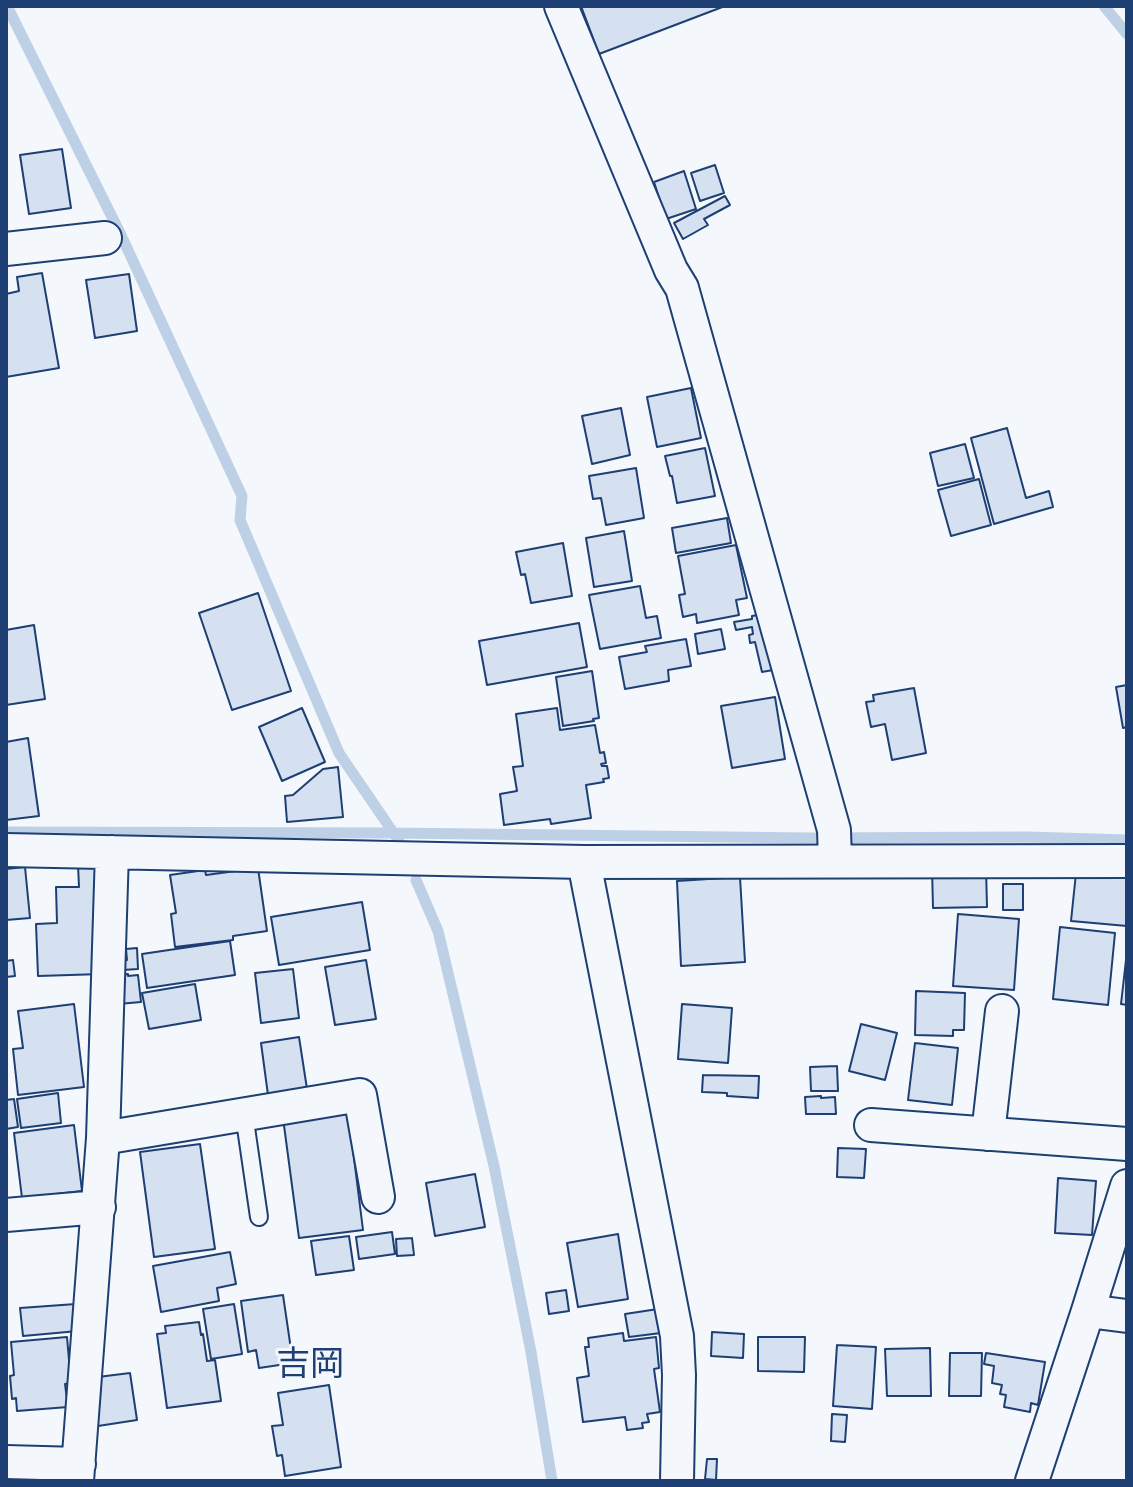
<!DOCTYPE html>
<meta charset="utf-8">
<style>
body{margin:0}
#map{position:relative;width:1133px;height:1487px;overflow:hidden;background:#f4f7fb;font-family:Cabin,sans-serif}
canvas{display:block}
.frame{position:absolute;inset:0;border:8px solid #1d3f73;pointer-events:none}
</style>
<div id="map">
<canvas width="1133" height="1487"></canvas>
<div class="frame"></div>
</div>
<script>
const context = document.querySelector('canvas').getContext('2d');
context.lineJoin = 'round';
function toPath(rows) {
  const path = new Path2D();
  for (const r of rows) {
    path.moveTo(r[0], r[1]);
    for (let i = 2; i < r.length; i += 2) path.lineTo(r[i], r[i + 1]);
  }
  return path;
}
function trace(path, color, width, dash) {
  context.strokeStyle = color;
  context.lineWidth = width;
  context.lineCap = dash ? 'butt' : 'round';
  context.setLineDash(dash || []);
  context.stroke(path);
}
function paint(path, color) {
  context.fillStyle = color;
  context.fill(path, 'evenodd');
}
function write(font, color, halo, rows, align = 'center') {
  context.font = font + ' Cabin,"Noto Sans JP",sans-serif';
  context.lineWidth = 6;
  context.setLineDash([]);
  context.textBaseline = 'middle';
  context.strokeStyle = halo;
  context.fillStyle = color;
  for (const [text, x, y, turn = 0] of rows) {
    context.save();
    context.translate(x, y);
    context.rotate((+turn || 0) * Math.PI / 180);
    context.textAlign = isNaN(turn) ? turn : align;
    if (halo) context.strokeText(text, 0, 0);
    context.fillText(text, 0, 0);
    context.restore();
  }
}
const stream = toPath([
 [7,6,120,233,242,496,240,520,339,753,399,841],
 [1104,6,1127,34],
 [6,832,392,833,809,838,1028,837,1127,840],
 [416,880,438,931,494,1166,531,1352,552,1481]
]);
const building = toPath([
 [581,6,725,6,599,54,581,6],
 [62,149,71,208,29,214,20,155,62,149],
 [715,165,724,193,700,201,691,173,715,165],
 [684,171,696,209,666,219,654,182,684,171],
 [725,196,730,205,704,219,708,225,683,239,674,223,725,196],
 [42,273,59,368,6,377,6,294,19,291,17,277,42,273],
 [129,274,137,331,95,338,86,280,129,274],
 [691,388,701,438,657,447,647,397,691,388],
 [621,408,630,455,592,464,582,416,621,408],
 [1007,428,1026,498,1049,491,1053,507,994,524,971,438,1007,428],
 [965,444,974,478,938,486,930,453,965,444],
 [705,448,715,496,677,503,672,476,670,476,665,456,705,448],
 [636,468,644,518,606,525,601,498,593,499,589,476,636,468],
 [979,479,991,525,951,536,938,490,979,479],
 [727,518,731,543,676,553,672,528,727,518],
 [624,531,632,581,594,587,586,538,624,531],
 [563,543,572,596,531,603,525,574,521,575,516,552,563,543],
 [736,545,747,598,736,600,739,615,697,623,696,614,683,617,679,595,685,594,678,556,736,545],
 [640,586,646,618,657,616,661,638,600,649,589,595,640,586],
 [258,593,291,691,232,710,199,613,258,593],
 [763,614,773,670,762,672,755,642,750,643,749,635,753,634,752,627,736,630,734,622,752,619,752,616,763,614],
 [579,623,587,667,487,685,479,641,579,623],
 [34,625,45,699,6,705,6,630,34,625],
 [721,629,725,649,698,654,695,634,721,629],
 [686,639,691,666,668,670,669,681,625,689,619,657,647,652,645,646,686,639],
 [592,671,599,718,593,719,594,721,563,726,556,677,592,671],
 [1127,685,1127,727,1123,728,1116,687,1127,685],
 [914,688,926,753,892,760,885,724,871,727,866,702,874,701,873,695,914,688],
 [775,697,785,759,732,768,721,706,775,697],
 [302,708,325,762,282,781,259,727,302,708],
 [557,708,560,730,595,725,600,753,604,752,606,763,601,764,602,766,607,766,609,778,603,779,604,782,586,785,591,818,551,824,550,819,504,825,500,794,517,791,513,767,523,766,516,714,557,708],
 [28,738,39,816,6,820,6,742,28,738],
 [338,767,343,817,287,822,285,796,293,795,323,769,338,767],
 [78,865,99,865,102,974,38,976,36,924,57,923,56,887,79,887,78,865],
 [25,867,30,918,6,920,6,869,25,867],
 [258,868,267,931,233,936,233,940,175,947,171,914,176,913,170,875,205,870,206,875,258,868],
 [932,868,986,868,987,907,933,908,932,868],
 [1076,873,1127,874,1127,926,1071,921,1076,873],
 [740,877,745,962,681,966,677,881,740,877],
 [1003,884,1023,884,1023,910,1003,910,1003,884],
 [362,902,370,950,279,965,271,917,362,902],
 [958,914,1019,919,1014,990,953,986,958,914],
 [1060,927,1115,933,1108,1005,1053,999,1060,927],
 [230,941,235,975,147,988,142,954,230,941],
 [137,948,138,969,123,970,122,961,127,960,126,949,137,948],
 [1127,951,1127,1005,1121,1004,1127,951],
 [13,960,15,976,6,977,6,961,13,960],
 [366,960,376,1019,335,1025,325,967,366,960],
 [293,969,299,1018,261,1023,255,973,293,969],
 [128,974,128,976,138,975,141,1002,118,1004,115,975,128,974],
 [195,984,201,1020,149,1029,142,993,195,984],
 [916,991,965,993,964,1030,953,1030,953,1036,915,1035,916,991],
 [74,1004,84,1087,18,1095,13,1049,23,1048,18,1011,74,1004],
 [682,1004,732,1008,728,1063,678,1059,682,1004],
 [861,1024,897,1033,885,1080,849,1071,861,1024],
 [299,1037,307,1089,268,1095,261,1043,299,1037],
 [915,1043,958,1048,952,1105,908,1100,915,1043],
 [837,1066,838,1091,811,1091,810,1067,837,1066],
 [703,1075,759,1076,758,1098,727,1096,727,1093,702,1092,703,1075],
 [58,1093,61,1123,21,1128,17,1099,58,1093],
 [821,1096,821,1098,835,1097,836,1114,806,1114,805,1097,821,1096],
 [14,1099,18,1127,6,1129,6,1100,14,1099],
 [348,1110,363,1230,299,1238,283,1118,348,1110],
 [74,1125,82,1191,22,1198,14,1133,74,1125],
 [200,1144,215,1249,154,1257,140,1152,200,1144],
 [838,1148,866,1149,864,1178,837,1177,838,1148],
 [475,1174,485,1227,435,1236,426,1183,475,1174],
 [1058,1178,1096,1181,1092,1235,1055,1233,1058,1178],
 [392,1232,395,1254,359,1259,356,1237,392,1232],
 [618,1234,628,1299,578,1307,567,1243,618,1234],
 [349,1236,354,1270,316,1275,311,1241,349,1236],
 [412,1238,414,1255,397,1256,396,1239,412,1238],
 [230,1252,236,1284,217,1288,219,1301,161,1312,153,1266,230,1252],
 [566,1290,569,1311,549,1314,546,1293,566,1290],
 [283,1295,293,1363,259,1368,256,1350,248,1352,241,1301,283,1295],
 [76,1304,78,1331,23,1336,20,1308,76,1304],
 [234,1304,242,1354,211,1359,203,1309,234,1304],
 [658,1309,661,1333,629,1337,625,1314,658,1309],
 [199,1322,201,1335,203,1334,207,1361,215,1360,221,1401,167,1408,157,1334,166,1333,165,1326,199,1322],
 [712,1332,744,1334,743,1358,711,1356,712,1332],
 [623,1333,624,1341,656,1337,659,1368,654,1369,660,1412,647,1414,649,1422,642,1423,643,1428,627,1430,625,1417,583,1422,577,1378,589,1376,585,1347,589,1347,588,1338,623,1333],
 [67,1337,71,1383,65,1384,68,1407,17,1411,16,1398,12,1399,10,1376,14,1375,11,1342,67,1337],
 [758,1337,805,1337,804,1372,758,1371,758,1337],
 [837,1345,876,1347,872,1409,833,1406,837,1345],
 [930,1348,931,1396,887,1396,885,1349,930,1348],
 [950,1353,982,1353,981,1396,949,1396,950,1353],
 [986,1353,1045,1362,1038,1405,1031,1403,1030,1412,1004,1407,1006,1395,1000,1394,1002,1385,992,1383,994,1366,984,1364,986,1353],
 [130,1373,137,1420,98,1426,92,1386,98,1377,130,1373],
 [329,1385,341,1467,285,1476,282,1455,277,1456,272,1426,283,1425,278,1393,329,1385],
 [832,1414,847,1415,845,1442,831,1441,832,1414],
 [707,1459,717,1459,716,1480,705,1479,707,1459]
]);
const service = toPath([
 [244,1114,259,1217]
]);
const minor = toPath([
 [561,6,671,270,682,288,834,830,835,861],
 [6,249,105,238],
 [6,850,584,862,1127,861],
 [584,862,677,1336,679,1375,677,1481],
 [871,1125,1127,1144],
 [988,1134,1002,1011],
 [103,1138,360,1095,378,1197],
 [6,1215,99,1207],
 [1088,1311,1127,1316],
 [6,1462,79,1464],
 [77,1481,103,1138,112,852],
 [1032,1481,1088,1311,1127,1186]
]);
const quarterNames = [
 ["吉岡",310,1365]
];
trace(stream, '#bed0e5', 11);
paint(building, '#d5e0f0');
trace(building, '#1d3f73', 2);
trace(service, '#1d3f73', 20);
trace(minor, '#1d3f73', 36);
trace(service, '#f4f7fb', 16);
trace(minor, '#f4f7fb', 32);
write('34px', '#1d3f73', '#f4f7fb', quarterNames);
</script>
